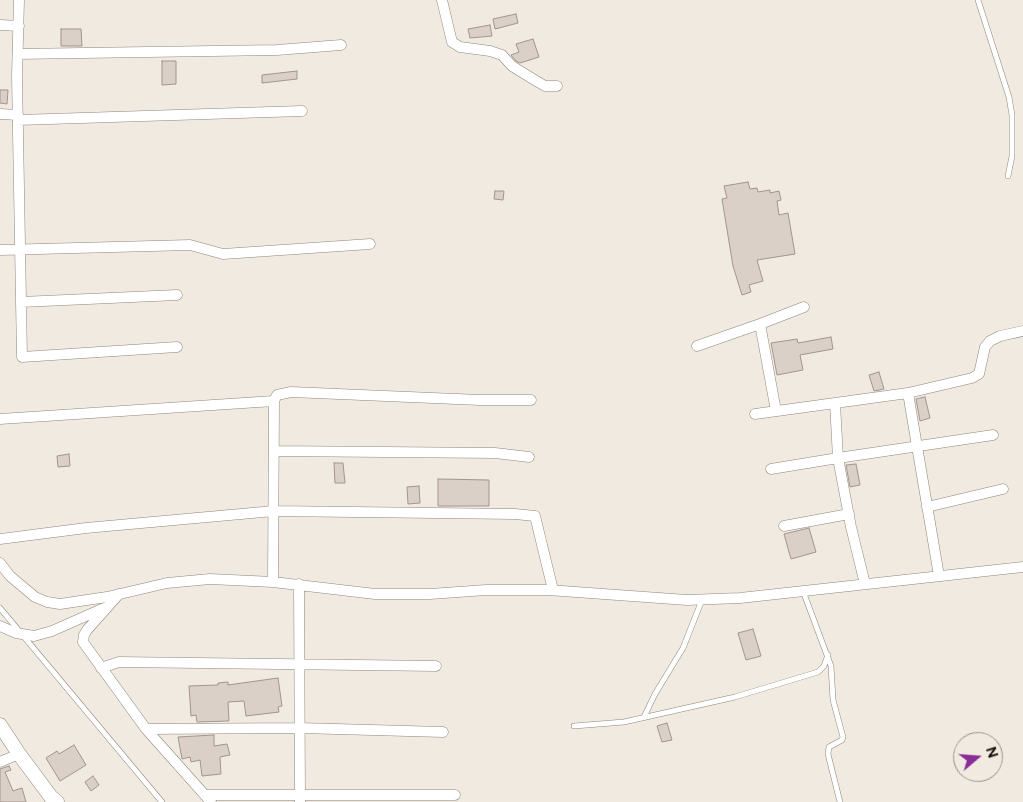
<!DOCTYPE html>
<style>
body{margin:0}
#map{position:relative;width:1023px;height:802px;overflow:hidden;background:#f1eae0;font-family:Figtree,sans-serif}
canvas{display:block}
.north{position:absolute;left:953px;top:732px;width:50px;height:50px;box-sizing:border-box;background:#f1eae0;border:1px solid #98928b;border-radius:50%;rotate:72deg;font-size:14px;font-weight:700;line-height:20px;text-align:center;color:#120f0c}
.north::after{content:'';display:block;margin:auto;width:18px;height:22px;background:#8a2d97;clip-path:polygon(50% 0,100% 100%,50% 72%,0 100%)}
</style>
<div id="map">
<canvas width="1023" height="802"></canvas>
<div class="north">N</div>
</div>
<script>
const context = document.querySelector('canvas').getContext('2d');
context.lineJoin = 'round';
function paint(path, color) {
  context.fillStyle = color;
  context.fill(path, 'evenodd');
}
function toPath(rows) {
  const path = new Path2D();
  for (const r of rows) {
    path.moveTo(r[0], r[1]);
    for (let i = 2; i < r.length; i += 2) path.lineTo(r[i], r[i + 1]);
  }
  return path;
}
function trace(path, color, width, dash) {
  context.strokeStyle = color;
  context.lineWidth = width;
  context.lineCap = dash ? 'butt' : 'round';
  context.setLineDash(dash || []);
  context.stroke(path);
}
const building = toPath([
 [516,14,518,23,495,29,493,19,516,14],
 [490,25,492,36,470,38,468,29,490,25],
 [61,29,81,29,82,46,61,46,61,29],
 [533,39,539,57,520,63,516,61,511,55,519,52,516,44,533,39],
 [162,61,176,61,176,84,162,85,162,61],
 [297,71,297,79,262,83,262,75,297,71],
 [0,90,8,90,7,104,0,103,0,90],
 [748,182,750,189,757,188,758,192,770,190,770,193,779,191,781,200,777,201,779,215,788,213,795,254,757,260,763,281,749,285,751,292,742,295,733,266,722,199,727,198,724,186,748,182],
 [495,191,504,191,503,200,494,199,495,191],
 [831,337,833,349,800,355,803,370,777,375,771,343,797,339,798,343,831,337],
 [879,372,884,389,874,391,869,375,879,372],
 [925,397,930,418,920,421,916,399,925,397],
 [69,454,70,466,58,467,57,456,69,454],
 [334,463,343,463,345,483,335,483,334,463],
 [856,464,860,485,850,487,846,465,856,464],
 [438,479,489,480,489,506,438,506,438,479],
 [419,486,420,503,408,504,407,487,419,486],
 [809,528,816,552,791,559,784,534,809,528],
 [753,629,761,656,746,660,738,633,753,629],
 [278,678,282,706,278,707,279,712,246,716,244,701,228,702,229,721,197,722,196,715,191,716,189,686,218,685,218,683,228,682,228,685,278,678],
 [667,723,672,740,662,742,657,726,667,723],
 [214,735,214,746,227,744,230,755,220,757,221,774,202,776,200,760,191,762,190,757,182,759,178,737,214,735],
 [74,745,86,765,60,781,46,758,57,751,59,754,74,745],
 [9,766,11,770,5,772,13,791,22,788,26,802,0,802,0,769,9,766],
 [93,776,99,785,91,791,85,782,93,776]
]);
const service = toPath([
 [978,0,1009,97,1012,115,1012,156,1008,176],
 [803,591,831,666,833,700,843,737,842,740,829,747,828,754,840,802],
 [0,608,162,802],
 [644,717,655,694,683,648,702,600],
 [574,726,624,722,735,697,818,672,824,666,828,655]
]);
const minor = toPath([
 [19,0,17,76,22,357,177,347],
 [442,0,452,42,460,47,490,51,502,55,512,66,533,79,545,86,557,86],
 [0,25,19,26],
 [18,54,277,50,341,45],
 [0,114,18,115],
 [18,120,302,111],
 [0,250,190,245,223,254,370,244],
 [21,302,177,295],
 [760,324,804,307],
 [697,346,760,324,776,411],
 [908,393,972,378,979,374,985,347,990,341,1000,336,1023,331],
 [755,414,908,393,939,576],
 [0,419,274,401],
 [274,451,495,453,529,457],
 [771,469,838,458,835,403],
 [927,507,1003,489],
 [784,526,849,514],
 [0,539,86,528,274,511,515,514,535,516,553,590],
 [0,563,10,576,35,597,47,602,60,604,107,597,167,583,210,579,273,582,375,594,430,594,486,590,548,590,687,600,740,598,1023,567],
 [273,582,274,401,277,395,291,392,480,400,531,400],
 [299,584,300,802],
 [865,584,851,527,838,458,993,435],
 [119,594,87,630,84,635,83,642,146,729,211,802],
 [0,626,16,633,34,636,52,631,104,608],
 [101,668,119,662,436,666],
 [146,729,300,728,443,732],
 [0,762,19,754],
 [206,795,455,795]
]);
const secondary = toPath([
 [0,725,19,754,51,797,57,802]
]);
paint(building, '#dbd0c8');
trace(building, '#a0958f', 1);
trace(service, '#8c867c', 6);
trace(minor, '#8c867c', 11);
trace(secondary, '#8c867c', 15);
trace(service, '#fff', 5);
trace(minor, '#fff', 10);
trace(secondary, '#fff', 14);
</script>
